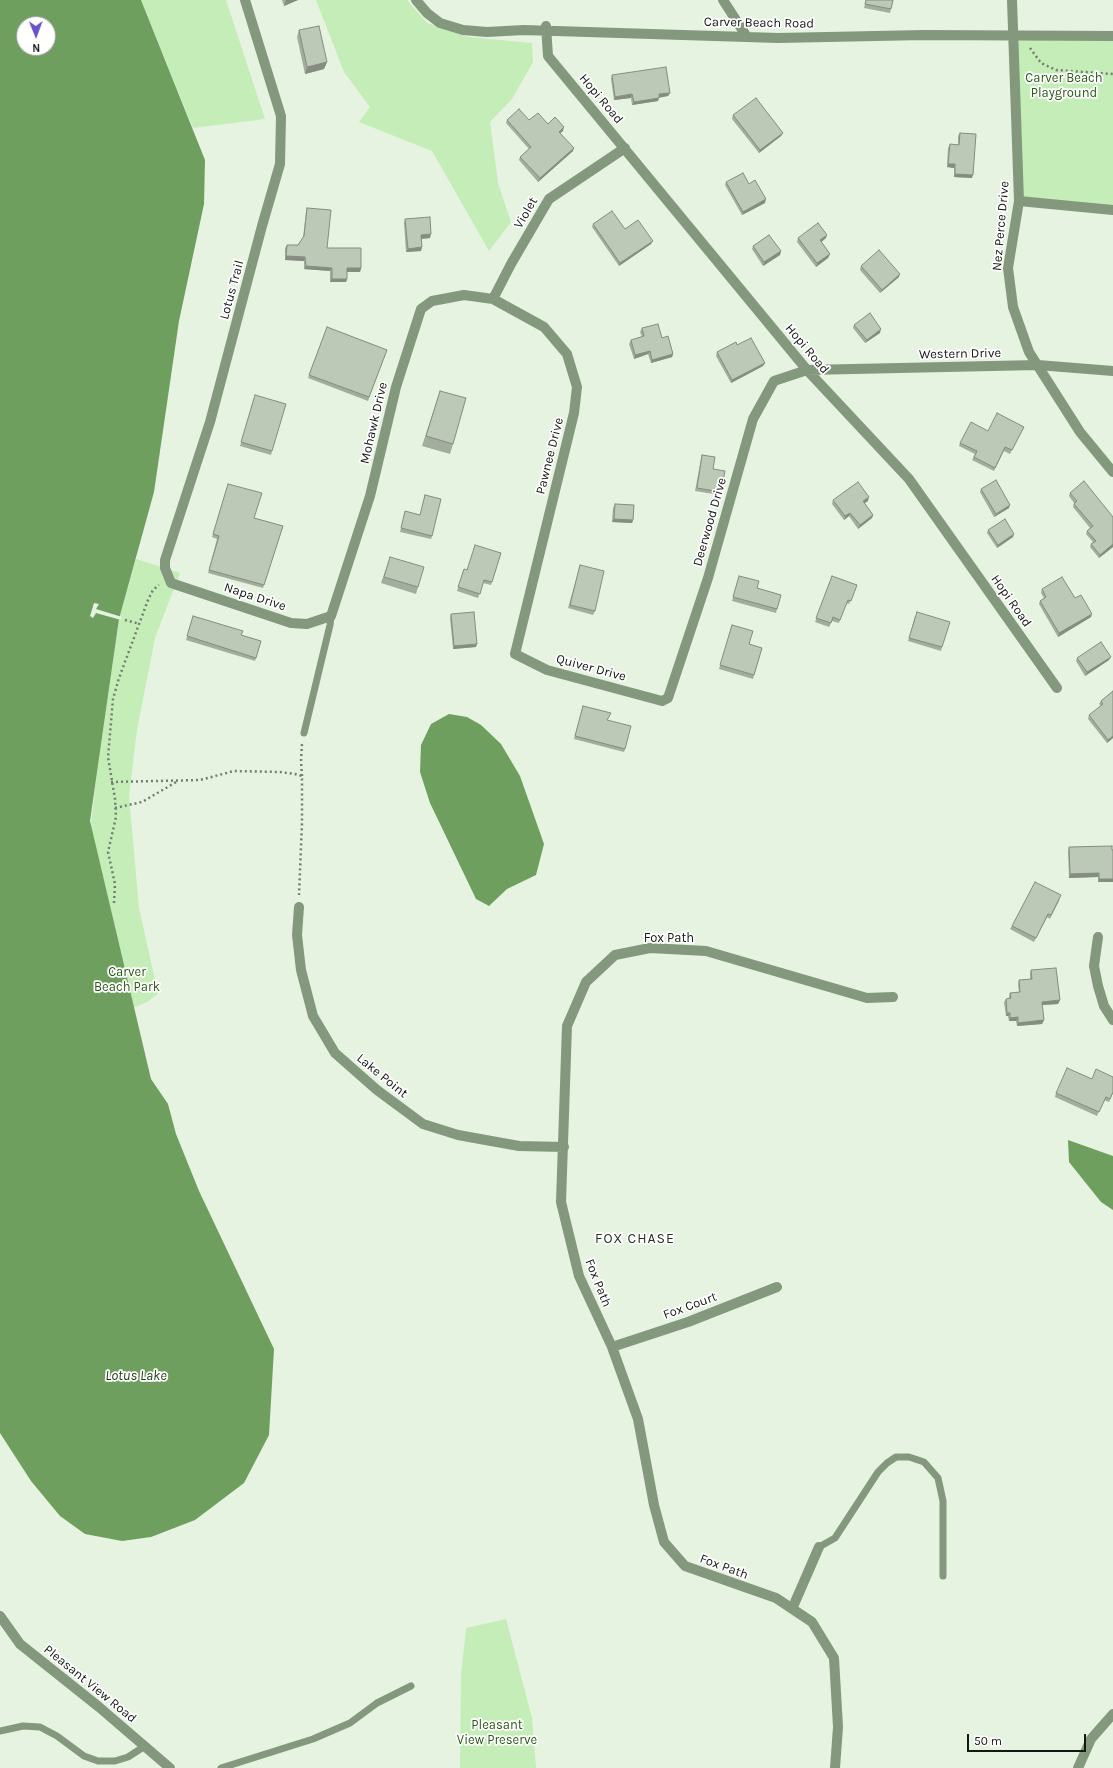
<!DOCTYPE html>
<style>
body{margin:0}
#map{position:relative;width:1113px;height:1768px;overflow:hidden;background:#e5f3e0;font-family:Karla,sans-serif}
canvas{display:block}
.north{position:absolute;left:16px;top:16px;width:40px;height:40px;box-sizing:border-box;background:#fff;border:1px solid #a1a3a0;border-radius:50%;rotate:179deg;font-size:11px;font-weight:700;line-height:16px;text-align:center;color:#131812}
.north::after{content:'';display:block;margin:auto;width:14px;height:18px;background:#6a52cb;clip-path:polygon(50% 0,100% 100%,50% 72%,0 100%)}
.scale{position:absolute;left:967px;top:1734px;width:119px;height:18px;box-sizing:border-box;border:2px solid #131812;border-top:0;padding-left:5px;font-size:12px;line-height:14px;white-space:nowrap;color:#131812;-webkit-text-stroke:3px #fff;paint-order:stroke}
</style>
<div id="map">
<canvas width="1113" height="1768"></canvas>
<div class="north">N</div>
<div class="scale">50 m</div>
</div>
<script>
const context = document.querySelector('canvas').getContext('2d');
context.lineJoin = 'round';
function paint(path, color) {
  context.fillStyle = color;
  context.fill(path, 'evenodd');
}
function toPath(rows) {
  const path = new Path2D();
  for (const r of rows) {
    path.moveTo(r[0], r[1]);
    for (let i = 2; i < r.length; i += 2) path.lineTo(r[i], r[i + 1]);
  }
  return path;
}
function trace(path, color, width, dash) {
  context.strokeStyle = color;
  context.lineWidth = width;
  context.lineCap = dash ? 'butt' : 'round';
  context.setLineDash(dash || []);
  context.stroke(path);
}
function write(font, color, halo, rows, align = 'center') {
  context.font = font + ' Karla,sans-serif';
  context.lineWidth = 3.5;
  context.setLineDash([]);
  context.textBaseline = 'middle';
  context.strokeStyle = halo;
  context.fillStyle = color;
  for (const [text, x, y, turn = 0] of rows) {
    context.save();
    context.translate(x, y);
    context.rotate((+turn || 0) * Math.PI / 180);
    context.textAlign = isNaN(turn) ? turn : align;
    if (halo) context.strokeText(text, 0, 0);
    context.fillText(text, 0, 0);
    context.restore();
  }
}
const green = toPath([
 [141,0,226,0,265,119,193,128],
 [316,0,407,0,427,23,469,37,532,43,533,62,512,99,490,122,498,183,511,222,489,251,432,151,359,122,370,107,344,72],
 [1014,35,1113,37,1113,210,1019,201],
 [136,559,180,573,155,638,137,730,129,796,139,908,158,994,147,1002,121,1013,89,843,96,780,119,619],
 [506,1619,532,1718,536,1768,460,1768,461,1676,466,1628]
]);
const water = toPath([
 [0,0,141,0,205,160,204,204,179,321,154,492,119,619,90,821,151,1079,168,1104,176,1134,199,1191,274,1349,269,1435,244,1483,195,1520,151,1537,122,1541,85,1534,60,1516,31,1481,0,1433],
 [24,24,48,24,48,48,24,48],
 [449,714,467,717,481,725,501,744,520,776,544,844,536,875,507,889,489,906,476,899,430,803,420,772,421,745,431,724],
 [1068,1140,1113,1156,1113,1210,1101,1202,1069,1162]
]);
const pier = toPath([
 [94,603,99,604,96,609,122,617,121,620,96,613,93,618,90,616]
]);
const path = toPath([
 [1030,48,1041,63,1056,70,1113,74],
 [125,620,140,624],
 [302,776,301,761,302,743],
 [111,782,200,780,234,771,280,772,295,774,302,776,302,823,299,895],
 [115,808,142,802,178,781],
 [114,903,115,884,108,852,116,817,115,799,108,757,113,699,119,678,148,600,153,590,159,585]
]);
const service = toPath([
 [304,733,330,625,331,616],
 [819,1547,835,1538,878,1472,887,1463,896,1457,909,1457,924,1462,938,1478,943,1501,943,1576],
 [0,1731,23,1726,40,1727,57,1736,84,1756,98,1761,115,1761,128,1757,145,1746],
 [221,1768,313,1739,350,1723,377,1703,411,1686]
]);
const minor = toPath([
 [245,0,281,116,280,164,262,226,210,422,165,560,165,568,171,583,291,623,307,624,331,616,370,496,396,387,421,309,432,301,464,295,493,299,544,327,567,354,577,387,574,413,515,654,547,670,662,701,668,698,708,578,753,419,774,381,807,370,1038,365,1113,371],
 [416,0,427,13,440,23,463,30,487,32,524,30,778,38,924,35,1113,36],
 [723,0,747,37],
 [1012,0,1019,201,1008,268,1013,307,1029,352,1080,432,1113,472],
 [546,26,548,56,807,370,909,479,1057,688],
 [1019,201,1113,210],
 [493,299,511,264,549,199,625,148],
 [299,907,297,935,301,970,313,1016,335,1053,377,1090,423,1124,458,1135,519,1146,564,1147],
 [1098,937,1094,966,1098,986,1104,1006,1113,1020],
 [612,1347,688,1322,777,1287],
 [792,1609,819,1547],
 [835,1768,838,1727,834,1658,812,1622,776,1598,685,1566,664,1542,654,1505,638,1419,612,1347,579,1276,561,1202,567,1026,586,982,615,955,650,948,706,951,867,998,893,997]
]);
const tertiary = toPath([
 [0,1616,20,1644,99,1707,170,1768],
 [1078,1768,1091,1739,1113,1714]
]);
const wall = toPath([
 [282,0,298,0,284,6],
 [866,0,893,0,890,13,864,8],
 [299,30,327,62,324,69,305,74,297,37],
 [612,75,670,93,668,96,659,97,658,101,632,105,631,98,614,100,611,79],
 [733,115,783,133,781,136,759,153,732,119],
 [507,120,529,120,548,124,563,131,560,133,573,151,538,182,519,160,520,157,529,149,506,123],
 [960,133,972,178,954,177,954,168,947,167,948,148,950,144,958,145,958,136],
 [726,182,749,184,765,203,742,215,725,185],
 [307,208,327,248,361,268,360,272,347,272,347,279,346,282,330,282,330,271,304,269,304,261,285,260,285,248,287,245,298,245,303,238,306,212],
 [405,219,430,238,421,239,422,247,421,251,406,252,404,223],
 [593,224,625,229,651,244,619,266,592,227],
 [798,238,826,238,821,242,830,254,828,258,816,267,797,242],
 [753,246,781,251,780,255,763,266,752,249],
 [861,266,899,277,880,293,860,270],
 [854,325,880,333,865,343,853,328],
 [327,327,387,350,368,401,308,378],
 [642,328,662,338,673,354,672,357,651,363,648,354,634,359,629,344,631,340,642,337,640,332],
 [737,345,765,363,763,366,731,383,716,356,717,352],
 [440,391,453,444,450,454,422,446],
 [254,398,272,451,271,455,240,446],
 [1024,427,1010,454,1004,451,994,471,972,460,975,454,959,446,960,443,988,431],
 [702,455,713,469,721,492,720,495,695,491,701,459],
 [227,487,254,518,283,526,263,588,208,573,217,539,212,537],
 [981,489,1009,508,994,517,980,492],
 [1070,493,1113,547,1099,558,1090,547,1091,544,1093,542,1086,534,1087,531,1090,528,1073,507,1074,503,1069,496],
 [425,495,432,536,431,539,400,532,405,511,420,515],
 [833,500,868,501,864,503,873,515,872,518,858,529,849,516,844,520,832,504],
 [615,504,633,520,632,523,612,522,613,508],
 [988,530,1013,537,997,548,987,533],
 [501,553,491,585,483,583,478,598,457,591,464,569,467,570],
 [390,557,418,587,416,594,381,583],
 [580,565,595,611,593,615,568,608],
 [832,576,857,585,849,604,846,603,839,623,832,621,829,627,815,622],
 [738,579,757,588,781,595,776,613,732,601],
 [1042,589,1091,617,1058,637,1039,604,1040,601,1044,598,1041,593],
 [451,614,476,647,453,649,450,618],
 [193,616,241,635,261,641,255,661,186,640],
 [915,616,942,647,941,651,908,641],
 [732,625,749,644,762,648,753,679,719,669],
 [1077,658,1109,660,1085,676,1076,661],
 [1113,691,1113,738,1107,743,1088,719,1089,715,1101,706,1099,704,1101,701],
 [583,706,611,713,607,720,625,749,624,752,574,739],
 [1069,847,1113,850,1113,882,1098,882,1098,877,1069,878,1068,851],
 [1060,899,1050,919,1047,917,1034,942,1010,929,1012,926],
 [1031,970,1060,1000,1058,1004,1042,1005,1044,1020,1042,1024,1017,1026,1016,1021,1009,1021,1008,1016,1006,1016,1004,1002,1006,999,1009,999,1009,996,1010,993,1019,992,1018,984,1019,980,1030,979,1030,973],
 [1056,1093,1113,1093,1109,1102,1104,1100,1097,1116,1055,1097]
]);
const shadedWall = toPath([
 [286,0,298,0,284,6],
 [327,62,324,69,305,74,307,67],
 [670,93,668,96,658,98,659,94],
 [632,94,631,98,614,100,615,97],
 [659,98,658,101,632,105,634,102],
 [564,127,563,131,558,135,559,132],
 [783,133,781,136,759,153,760,150],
 [574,148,573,151,538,182,540,178],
 [948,164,955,164,954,168,947,167],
 [955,174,973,175,972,178,954,177],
 [766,199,765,203,742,215,743,212],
 [431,234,430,238,420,239,421,235],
 [827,235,826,238,819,244,820,240],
 [653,241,651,244,619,266,620,263],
 [422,247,421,251,406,252,408,249],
 [781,251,780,255,763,266,764,262],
 [830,254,828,258,816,267,817,263],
 [286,256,305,257,304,261,285,260],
 [306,266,332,268,330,271,304,269],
 [347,268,361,268,360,272,346,272],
 [900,274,899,277,880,293,882,290],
 [332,279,347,279,346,282,330,282],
 [881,329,880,333,865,343,867,340],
 [650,351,648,354,634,359,635,355],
 [673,354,672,357,651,363,652,360],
 [765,363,763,366,731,383,732,380],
 [869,497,868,501,862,505,863,501],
 [1010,505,1009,508,994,517,996,514],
 [850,513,849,516,844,520,845,516],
 [873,515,872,518,858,529,860,525],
 [614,519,633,520,632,523,612,522],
 [1014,534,1013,537,997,548,998,545],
 [1113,544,1113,547,1099,558,1100,555],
 [1092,614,1091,617,1058,637,1059,633],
 [477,644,476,647,453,649,454,646],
 [1111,657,1109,660,1085,676,1087,672],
 [1113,736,1113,738,1107,743,1108,740],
 [1099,873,1098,877,1069,878,1070,874],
 [1099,879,1113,879,1113,882,1098,882],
 [1048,914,1047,917,1034,942],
 [1060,1000,1058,1004,1041,1005,1042,1002],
 [1007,1013,1010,1013,1008,1016,1006,1016],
 [1018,1017,1016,1021,1009,1021,1010,1018],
 [1044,1020,1042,1024,1017,1026,1018,1023]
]);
const building = toPath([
 [866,0,893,0,891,9,865,4,866,0],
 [319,26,327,62,307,67,299,30,319,26],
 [666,67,670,93,659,94,659,98,634,102,632,94,615,97,612,75,666,67],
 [756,98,783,133,760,150,733,115,756,98],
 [519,109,529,120,538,113,548,124,555,117,564,127,559,132,574,148,540,178,520,157,531,147,507,120,519,109],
 [960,133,976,134,973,175,955,174,955,164,948,164,950,144,959,145,960,133],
 [743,173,749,184,755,180,766,199,743,212,726,182,743,173],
 [307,208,331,210,327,248,361,248,361,268,347,268,347,279,332,279,332,268,306,266,305,257,286,256,287,245,298,245,304,236,307,208],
 [612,211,625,229,638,220,653,241,620,263,593,224,612,211],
 [430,217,431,234,421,235,422,247,408,249,405,219,430,217],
 [818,223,827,235,820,240,830,254,817,263,798,238,818,223],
 [769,235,781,251,764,262,753,246,769,235],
 [879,250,900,274,882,290,861,266,879,250],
 [870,313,881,329,867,340,854,325,870,313],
 [658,324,662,338,668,336,673,354,652,360,650,351,635,355,631,340,644,336,642,328,658,324],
 [327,327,387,350,369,397,309,375,327,327],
 [751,338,765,363,732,380,717,352,736,342,737,345,751,338],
 [440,391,466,398,453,444,426,436,440,391],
 [255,395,286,404,272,451,241,442,255,395],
 [997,413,1024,427,1012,450,1005,447,995,468,974,457,977,451,960,443,971,422,988,431,997,413],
 [702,455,715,457,713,469,725,471,721,492,697,488,702,455],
 [996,480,1010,505,996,514,981,489,996,480],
 [1084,481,1113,517,1113,544,1100,555,1091,544,1096,541,1087,531,1093,526,1074,504,1077,501,1070,493,1084,481],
 [858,482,869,497,863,501,873,515,860,525,850,513,845,516,833,500,858,482],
 [228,484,262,493,254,518,283,526,264,585,209,570,219,536,213,534,228,484],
 [425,495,441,499,432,536,401,528,405,511,420,515,425,495],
 [615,504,634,505,633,520,614,519,615,504],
 [1005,519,1014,534,998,545,988,530,1005,519],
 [475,545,501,553,492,582,484,580,480,594,458,587,464,569,467,570,475,545],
 [390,557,424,567,418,587,384,577,390,557],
 [580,565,604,571,595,611,570,605,580,565],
 [739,576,759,581,757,588,781,595,777,609,733,597,739,576],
 [832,576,857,585,851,601,848,600,840,620,833,617,831,623,816,618,832,576],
 [1062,577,1075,598,1081,595,1092,614,1059,633,1040,601,1046,597,1042,589,1062,577],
 [474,612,477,644,454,646,451,614,474,612],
 [917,612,950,622,942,647,909,638,917,612],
 [193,616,243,631,241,635,261,641,256,658,187,636,193,616],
 [732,625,753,631,749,644,762,648,754,675,720,665,732,625],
 [1101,642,1111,657,1087,672,1077,658,1101,642],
 [1113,691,1113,736,1108,740,1089,715,1103,704,1101,701,1113,691],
 [583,706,611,713,607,720,631,726,625,749,575,736,583,706],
 [1112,846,1112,850,1113,850,1113,879,1099,879,1099,873,1070,874,1069,847,1112,846],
 [1035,882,1061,895,1051,915,1048,914,1036,938,1012,926,1035,882],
 [1056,968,1060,1000,1042,1002,1044,1020,1018,1023,1018,1017,1010,1018,1010,1013,1007,1013,1006,999,1011,998,1010,993,1020,992,1019,980,1032,979,1031,970,1056,968],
 [1067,1068,1092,1079,1096,1069,1113,1077,1113,1092,1110,1099,1106,1097,1099,1112,1056,1093,1067,1068]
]);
const streetNames = [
 ["Carver Beach Road",759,23,1],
 ["Hopi Road",601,99,50],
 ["Violet",526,213,-60],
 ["Nez Perce Drive",1001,226,-85],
 ["Lotus Trail",232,290,-75],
 ["Hopi Road",807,349,50],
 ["Western Drive",960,354,-1],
 ["Mohawk Drive",374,423,-77],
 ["Pawnee Drive",550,456,-76],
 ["Deerwood Drive",710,522,-74],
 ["Napa Drive",255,597,18],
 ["Hopi Road",1011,601,55],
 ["Quiver Drive",591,668,15],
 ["Fox Path",669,938],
 ["Lake Point",382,1076,39],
 ["Fox Path",598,1283,68],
 ["Fox Court",690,1306,-20],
 ["Fox Path",724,1567,20],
 ["Pleasant View Road",90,1684,39]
];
const parkNames = [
 ["Carver Beach",1064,78],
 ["Playground",1064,93],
 ["Carver",127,972],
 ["Beach Park",127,987],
 ["Pleasant",497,1725],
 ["View Preserve",497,1740]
];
const neighbourhoodNames = [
 ["FOX CHASE",635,1239]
];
const waterNames = [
 ["Lotus Lake",136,1376]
];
paint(green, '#c5edb8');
paint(water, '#6f9f5f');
paint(pier, '#e5f3e0');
trace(path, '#747d71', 2.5, [2, 3]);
trace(service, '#83987c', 7);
trace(minor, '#83987c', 10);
trace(tertiary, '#83987c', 10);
paint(wall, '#a2ad9d');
paint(shadedWall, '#848d80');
paint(building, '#bcc9b7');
trace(building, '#848d80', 1);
write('13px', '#131812', '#fff', streetNames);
write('13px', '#2a5917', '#fff', parkNames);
context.letterSpacing = '1px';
write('14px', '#263022', '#fff', neighbourhoodNames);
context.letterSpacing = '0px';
write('italic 14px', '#18380a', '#fff', waterNames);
</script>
